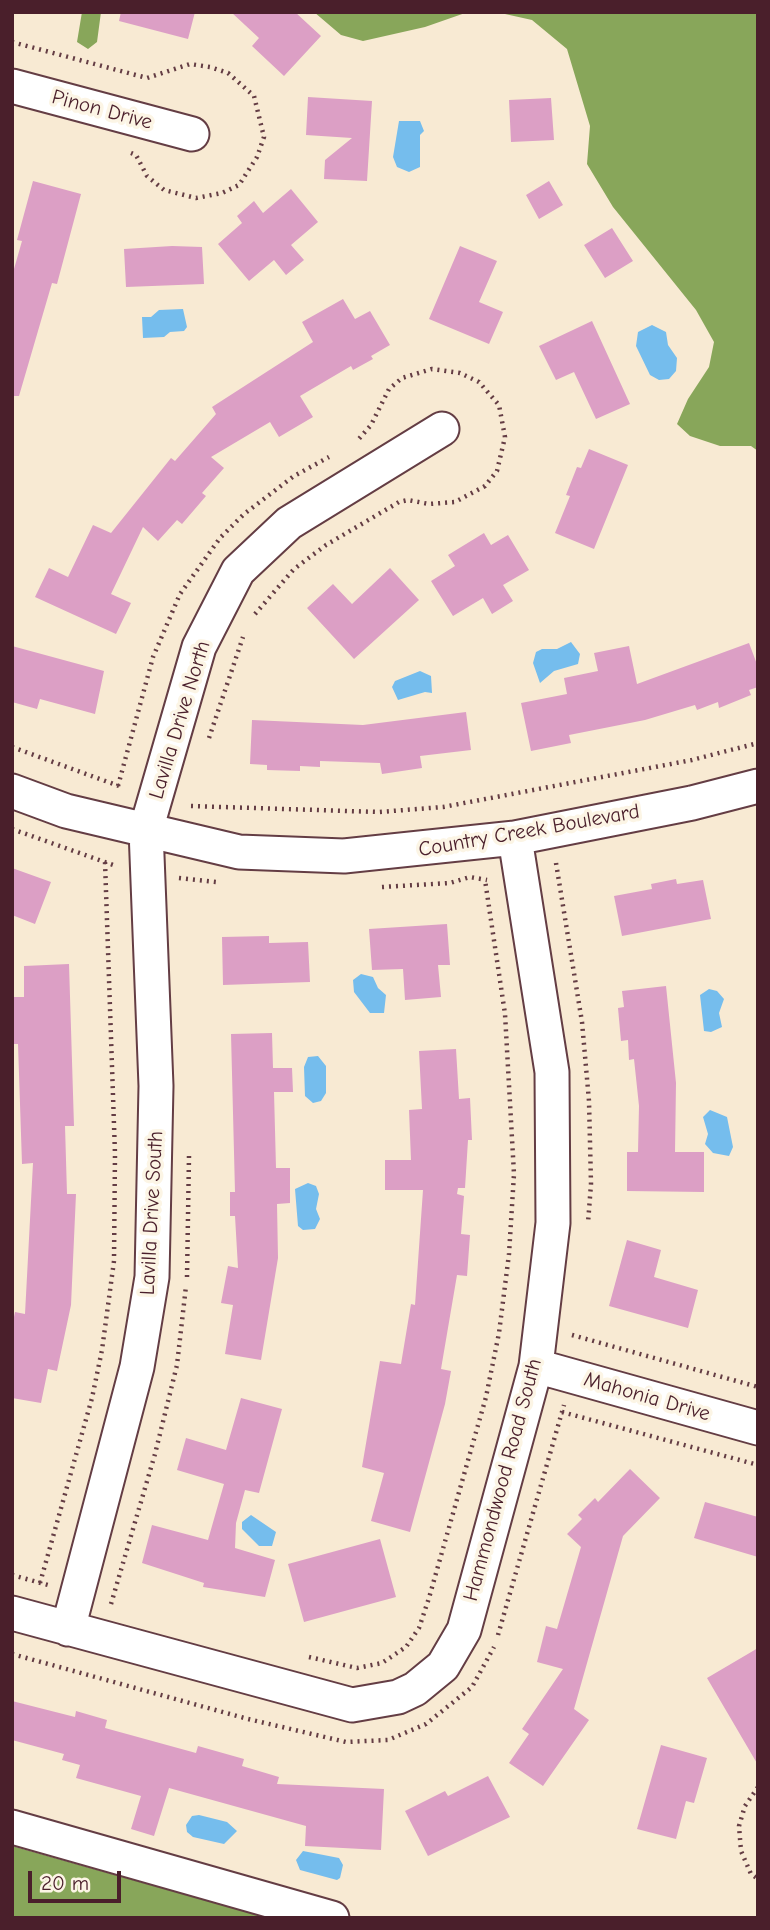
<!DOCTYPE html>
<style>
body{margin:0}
#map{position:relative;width:770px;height:1930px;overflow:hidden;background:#f8ead3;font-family:"Comic Neue",sans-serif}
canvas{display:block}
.frame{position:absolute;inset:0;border:14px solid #4a1f2b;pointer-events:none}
.scale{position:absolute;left:28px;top:1871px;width:93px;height:32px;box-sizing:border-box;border:4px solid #4a1f2b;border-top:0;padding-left:9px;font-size:21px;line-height:24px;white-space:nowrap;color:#4a1f2b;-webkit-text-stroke:5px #fcf5e5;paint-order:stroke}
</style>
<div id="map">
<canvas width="770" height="1930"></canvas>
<div class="frame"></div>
<div class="scale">20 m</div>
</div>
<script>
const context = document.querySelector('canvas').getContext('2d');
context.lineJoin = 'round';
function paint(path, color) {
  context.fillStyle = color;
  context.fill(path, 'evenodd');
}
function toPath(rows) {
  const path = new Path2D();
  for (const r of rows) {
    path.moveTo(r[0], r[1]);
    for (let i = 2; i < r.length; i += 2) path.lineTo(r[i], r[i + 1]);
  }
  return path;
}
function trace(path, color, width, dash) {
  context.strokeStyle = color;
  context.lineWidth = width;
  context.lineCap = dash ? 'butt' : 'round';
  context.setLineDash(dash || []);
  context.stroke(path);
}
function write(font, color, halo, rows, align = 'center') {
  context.font = font + ' "Comic Neue",sans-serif';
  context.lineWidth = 7;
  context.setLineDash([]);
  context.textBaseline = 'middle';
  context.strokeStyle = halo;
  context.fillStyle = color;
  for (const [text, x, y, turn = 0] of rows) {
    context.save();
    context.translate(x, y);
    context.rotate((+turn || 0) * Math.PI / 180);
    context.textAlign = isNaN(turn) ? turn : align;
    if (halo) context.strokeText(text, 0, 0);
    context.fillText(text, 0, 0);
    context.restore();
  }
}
const forest = toPath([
 [82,12,101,12,97,42,88,49,77,42],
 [314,12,468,12,425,27,363,41,341,35],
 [496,12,758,12,758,451,751,446,720,446,690,436,677,424,688,399,709,367,714,342,696,310,613,207,587,164,590,126,567,49,532,20],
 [12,1846,268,1918,12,1918]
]);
const water = toPath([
 [399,121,420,121,424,131,420,135,420,167,409,172,397,167,393,157],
 [183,309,187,327,184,331,170,332,164,337,143,338,142,317,151,317,159,310],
 [652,325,666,332,668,345,677,358,676,371,669,379,659,380,650,375,636,346,638,332],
 [571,642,580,654,578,664,554,671,540,683,533,663,536,652,542,649,557,649],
 [420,671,431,676,432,693,425,692,398,700,392,687,395,681],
 [361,974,373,977,378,988,386,995,384,1013,370,1013,354,992,353,980],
 [709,989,717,991,724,999,719,1013,722,1027,711,1032,704,1031,700,995],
 [318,1056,326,1066,326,1093,321,1101,313,1103,305,1096,304,1067,308,1057],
 [710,1110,727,1117,733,1147,729,1156,713,1153,705,1144,708,1134,703,1117],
 [308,1183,316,1186,319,1194,316,1209,320,1219,315,1229,303,1230,298,1226,295,1189],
 [251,1515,276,1532,272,1546,259,1546,242,1529,242,1522],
 [199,1815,227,1822,237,1831,224,1844,193,1837,187,1832,186,1825,192,1816],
 [303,1851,339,1858,343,1865,340,1878,337,1880,300,1870,296,1860]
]);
const building = toPath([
 [121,12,195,12,188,39,119,21],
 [231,12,295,12,321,36,284,76,252,46,259,38],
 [308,97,372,101,367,181,324,179,325,160,352,138,306,135],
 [551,98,554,140,511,142,509,100],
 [33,181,81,194,57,284,52,283,19,396,12,396,12,276,22,241,17,240],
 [549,181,563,205,539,219,526,195],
 [291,189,318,222,291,245,304,260,286,275,274,260,249,281,218,244,242,223,237,216,254,201,263,213],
 [612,228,633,261,605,278,584,245],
 [172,246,202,247,204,284,126,287,124,249],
 [460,246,497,261,479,302,503,312,489,344,429,319],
 [343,299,355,319,370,311,390,345,371,356,373,359,353,370,351,366,300,396,313,417,279,437,270,422,211,457,224,468,202,493,206,496,182,524,177,520,158,541,143,527,111,594,131,603,116,634,35,597,49,568,68,577,93,525,111,533,171,458,175,461,216,414,212,407,313,342,302,322],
 [592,321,630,404,596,419,574,372,556,380,539,346],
 [589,449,628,465,594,549,555,533,570,496,566,495,577,467,581,468],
 [484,533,491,545,508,535,529,570,503,585,513,601,492,614,483,598,453,616,431,581,455,566,448,555],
 [390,568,419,600,354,659,307,608,333,584,352,604],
 [749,643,758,667,758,687,749,690,751,695,719,708,718,702,697,710,695,705,645,720,569,735,571,743,531,751,521,703,567,694,564,678,598,671,594,653,629,646,637,684],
 [12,646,104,671,95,714,40,699,37,709,12,702],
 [466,712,471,750,420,756,422,768,382,774,380,763,320,761,320,767,300,766,300,771,267,770,267,765,250,764,252,720,363,725],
 [12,868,51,882,35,924,12,915],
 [676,879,677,884,703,880,711,919,622,936,614,896,652,889,651,884],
 [447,924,450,965,438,965,441,997,405,1000,403,969,372,970,369,929],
 [269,936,269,943,308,942,310,982,223,985,222,937],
 [69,964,74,1126,65,1126,67,1194,76,1194,71,1305,57,1371,48,1369,41,1403,12,1398,12,1327,15,1312,25,1314,33,1163,22,1164,18,1044,12,1044,12,997,24,997,24,966],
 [666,986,676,1083,675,1152,704,1152,704,1192,627,1191,627,1152,638,1152,639,1106,634,1059,629,1060,628,1040,621,1041,618,1008,624,1007,622,991],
 [272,1033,273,1068,292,1068,293,1092,274,1092,276,1168,290,1168,290,1203,277,1204,278,1258,261,1360,225,1354,233,1305,221,1303,228,1266,238,1268,235,1216,230,1216,230,1192,235,1192,231,1034],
 [456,1049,459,1099,470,1098,472,1140,468,1140,465,1188,458,1188,457,1194,464,1196,461,1234,470,1235,467,1276,457,1275,441,1369,451,1371,445,1404,410,1532,371,1521,384,1473,362,1467,380,1361,401,1364,411,1304,415,1305,423,1190,385,1190,385,1160,411,1160,409,1110,422,1109,419,1051],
 [627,1240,661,1250,654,1277,698,1290,688,1328,609,1306],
 [241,1398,282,1409,259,1493,245,1490,236,1523,235,1548,275,1560,265,1597,203,1587,204,1583,142,1563,152,1525,208,1540,224,1484,177,1470,186,1438,226,1450],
 [630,1469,660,1498,623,1536,574,1709,589,1720,543,1786,509,1763,529,1734,522,1729,563,1669,537,1662,546,1626,557,1629,581,1547,567,1534,582,1519,578,1515,595,1498,598,1502],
 [705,1502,758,1517,758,1557,694,1538],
 [380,1539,396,1597,304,1622,288,1564],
 [758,1648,758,1765,707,1678],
 [12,1701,75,1717,76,1711,107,1720,105,1728,196,1753,198,1746,244,1759,242,1766,279,1777,277,1784,384,1789,381,1850,305,1846,306,1826,169,1788,154,1836,131,1829,141,1796,76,1778,80,1765,62,1760,64,1754,12,1740],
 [661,1745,707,1758,694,1803,686,1801,676,1839,637,1829],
 [488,1776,510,1817,428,1856,405,1811,445,1791,448,1796]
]);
const path = toPath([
 [12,42,147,78,190,64,210,67,228,73,254,96,264,137,257,157,239,185,222,193,196,198,164,190,147,176,136,155,131,153],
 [255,614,294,569,326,545,399,502,408,500,429,504,455,502,485,486,497,471,505,437,499,405,479,382,460,373,432,369,402,378,389,389,371,425,358,440],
 [209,738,243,637],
 [12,747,119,786],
 [118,786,153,657,180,594,220,538,244,514,294,476,329,457],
 [191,806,379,812,443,807,692,760,758,743],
 [12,829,116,866],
 [556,863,582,1022,589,1101,591,1184,588,1223],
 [179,878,216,882],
 [382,887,450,883,470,877,487,880],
 [187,1277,189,1156],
 [572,1335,758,1387],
 [562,1412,758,1465],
 [12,1575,48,1585],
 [40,1583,92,1398,102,1350,114,1261,115,1154,105,862],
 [111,1604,155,1454,177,1365,186,1286],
 [498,1635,564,1405],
 [12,1654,248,1719,346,1742,388,1740,426,1724,472,1687,494,1647],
 [309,1657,357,1668,382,1663,406,1647,419,1628,429,1598,486,1397,499,1333,509,1254,514,1174,505,1014,485,880],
 [758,1787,745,1806,739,1826,741,1851,751,1874,758,1879]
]);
const minor = toPath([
 [12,86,192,134],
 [12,791,66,811,239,852,344,856,515,838,692,803,758,786],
 [536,1366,758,1428],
 [12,1613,352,1705,398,1697,415,1689,443,1666,464,1630,536,1366,553,1223,552,1072,515,838],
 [68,1629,137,1367,152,1277,156,1086,146,830,199,647,238,571,289,523,442,429],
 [12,1827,332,1918]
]);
const streetNames = [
 ["Pinon Drive",102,110,15],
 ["Lavilla Drive North",180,720,-73],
 ["Country Creek Boulevard",529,831,-10],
 ["Lavilla Drive South",152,1213,-87],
 ["Mahonia Drive",647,1397,16],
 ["Hammondwood Road South",503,1480,-75]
];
paint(forest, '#88a65a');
paint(water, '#75bded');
paint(building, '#dc9fc5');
trace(minor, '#643d44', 37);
trace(path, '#643d44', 4.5, [2, 5]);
trace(minor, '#fff', 33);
write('21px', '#4a1f2b', '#fcf5e5', streetNames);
</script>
